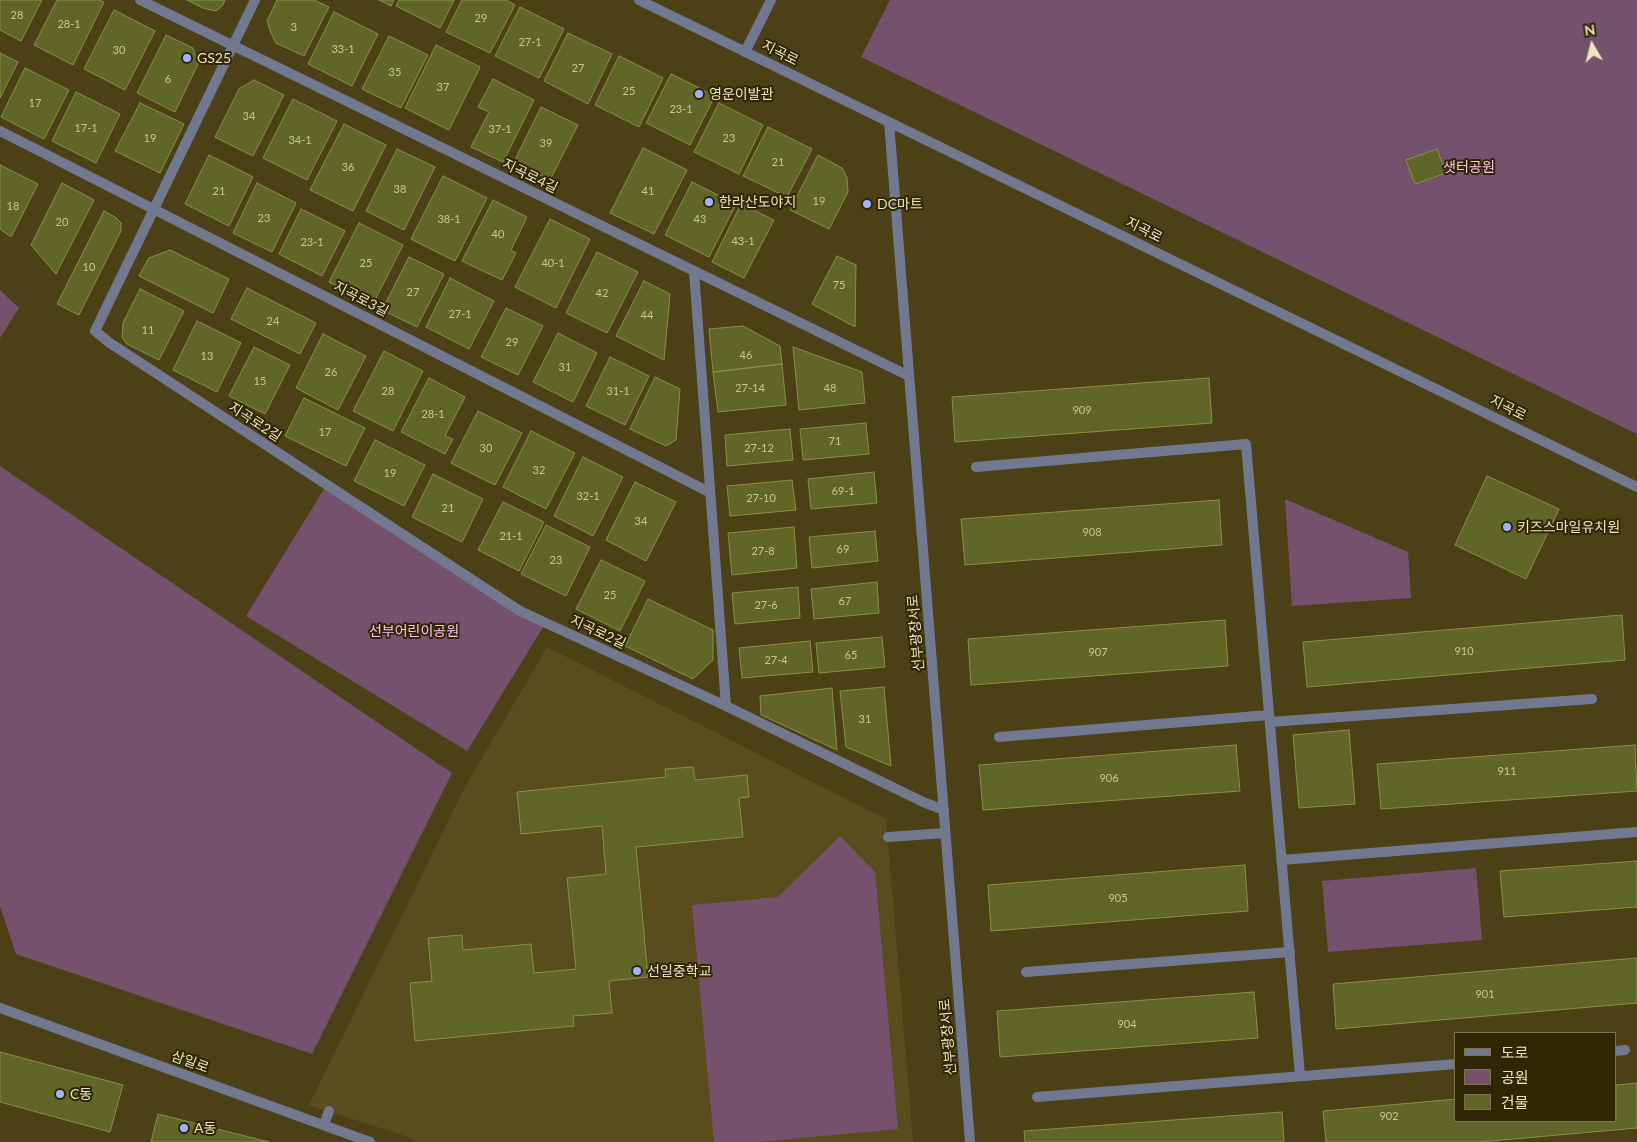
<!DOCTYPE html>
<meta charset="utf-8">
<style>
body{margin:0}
#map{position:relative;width:1637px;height:1142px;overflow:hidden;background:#4b4016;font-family:Lato,"Noto Sans KR",sans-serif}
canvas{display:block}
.legend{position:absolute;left:1454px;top:1032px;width:162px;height:90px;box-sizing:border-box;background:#2f2604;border:1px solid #7c724f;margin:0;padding:6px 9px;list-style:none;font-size:15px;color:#efe5bf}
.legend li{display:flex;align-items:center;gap:10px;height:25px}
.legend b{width:25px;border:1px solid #7c724f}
.north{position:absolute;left:1567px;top:20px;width:50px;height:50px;-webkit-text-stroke:4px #2f2604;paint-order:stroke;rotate:352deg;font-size:14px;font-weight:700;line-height:20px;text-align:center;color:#efe5bf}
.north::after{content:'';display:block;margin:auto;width:18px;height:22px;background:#efe5bf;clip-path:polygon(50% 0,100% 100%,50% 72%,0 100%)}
</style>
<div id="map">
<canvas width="1637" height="1142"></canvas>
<ul class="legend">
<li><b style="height:6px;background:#727890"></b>도로</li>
<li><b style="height:14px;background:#76516e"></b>공원</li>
<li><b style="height:14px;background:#5f6628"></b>건물</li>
</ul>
<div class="north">N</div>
</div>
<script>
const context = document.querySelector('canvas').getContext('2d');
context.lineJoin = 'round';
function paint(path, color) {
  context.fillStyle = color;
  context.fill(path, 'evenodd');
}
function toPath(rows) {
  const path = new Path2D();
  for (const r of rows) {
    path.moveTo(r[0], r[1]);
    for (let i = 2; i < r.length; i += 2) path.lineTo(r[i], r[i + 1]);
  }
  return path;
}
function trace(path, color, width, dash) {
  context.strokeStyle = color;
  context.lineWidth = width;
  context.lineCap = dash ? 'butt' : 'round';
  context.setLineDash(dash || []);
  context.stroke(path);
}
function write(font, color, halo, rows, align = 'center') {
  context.font = font + ' Lato,"Noto Sans KR",sans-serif';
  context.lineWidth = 4;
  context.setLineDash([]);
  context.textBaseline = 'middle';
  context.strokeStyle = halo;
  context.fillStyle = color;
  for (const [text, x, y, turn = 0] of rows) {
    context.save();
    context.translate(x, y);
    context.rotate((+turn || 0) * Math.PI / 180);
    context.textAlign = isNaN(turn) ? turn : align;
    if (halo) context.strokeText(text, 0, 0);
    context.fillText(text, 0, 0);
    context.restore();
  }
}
const built = toPath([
 [547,647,886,819,913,1142,414,1142,411,1138,309,1105,465,787]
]);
const green = toPath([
 [890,0,1637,0,1637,434,861,57],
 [0,290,19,308,0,338],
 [0,466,452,773,312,1054,16,954,0,906],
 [324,489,545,624,467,751,246,616],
 [1285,499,1408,552,1411,598,1292,606],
 [840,836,875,872,898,1129,758,1142,714,1142,692,905,778,897],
 [1476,868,1482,940,1328,952,1322,881]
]);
const building = toPath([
 [0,0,42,0,21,41,0,30,0,0],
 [57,0,99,0,104,2,73,65,34,45,57,0],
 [187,0,225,0,223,5,216,11,203,8,187,0],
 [277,0,314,0,329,7,304,56,276,43,271,33,267,21,277,0],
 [379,0,394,0,391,6,379,0],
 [399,0,454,0,440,28,396,6,399,0],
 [462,0,506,0,515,5,490,53,446,32,462,0],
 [520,7,564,29,539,78,495,56,520,7],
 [114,10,155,31,125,90,84,69,114,10],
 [334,12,378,34,352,86,308,64,334,12],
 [568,33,612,54,588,104,544,81,568,33],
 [166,35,193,48,198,64,175,112,137,93,166,35],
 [389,36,428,55,401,108,362,89,389,36],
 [436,45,480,67,449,130,405,108,436,45],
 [0,53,18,62,0,98,0,53],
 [619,56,663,78,639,127,595,105,619,56],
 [25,68,69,90,44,139,1,117,25,68],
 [671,74,715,96,690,145,646,123,671,74],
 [493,79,534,100,503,162,471,147,489,112,478,107,493,79],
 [254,80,284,95,253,156,215,137,239,89,254,80],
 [76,92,120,114,96,163,52,141,76,92],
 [293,99,337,121,307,180,263,158,293,99],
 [140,103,184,124,160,173,115,151,140,103],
 [719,103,763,125,739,174,694,152,719,103],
 [541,107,578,125,550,180,514,162,541,107],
 [344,124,386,145,353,211,310,190,344,124],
 [768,127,812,149,787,197,743,176,768,127],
 [643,148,687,170,654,234,610,213,643,148],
 [397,149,435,167,404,230,366,211,397,149],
 [1437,149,1446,173,1415,184,1406,160,1437,149],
 [209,155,253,177,229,226,185,204,209,155],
 [818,155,842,168,847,178,848,192,829,229,790,210,818,155],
 [0,165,38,184,11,237,0,229,0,165],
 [443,176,487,198,455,261,411,239,443,176],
 [692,182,736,204,709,257,665,235,692,182],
 [62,183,94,200,56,274,31,245,62,183],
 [257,183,296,203,272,252,233,233,257,183],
 [493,200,527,217,511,250,516,253,502,280,462,261,493,200],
 [741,204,774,220,744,278,712,262,741,204],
 [301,209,345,231,322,276,279,254,301,209],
 [104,211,115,217,121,223,121,231,79,315,57,304,104,211],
 [550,219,590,239,556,308,515,287,550,219],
 [359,223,403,245,373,304,329,282,359,223],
 [170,250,229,279,213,313,139,276,149,258,170,250],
 [597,252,638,272,607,333,566,313,597,252],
 [837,256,856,265,855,327,812,304,837,256],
 [409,257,444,274,417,327,382,310,409,257],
 [450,278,494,301,469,349,426,327,450,278],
 [644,281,670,294,664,360,616,336,644,281],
 [247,288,316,323,300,354,231,319,247,288],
 [140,289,184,311,159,360,127,344,122,337,123,323,140,289],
 [506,308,543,326,518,375,481,357,506,308],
 [197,321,241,343,217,392,173,370,197,321],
 [743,326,780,346,782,364,713,372,709,329,743,326],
 [558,333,597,353,573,402,533,382,558,333],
 [323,334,366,356,338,410,296,388,323,334],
 [254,347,290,365,265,414,229,396,254,347],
 [793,347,862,372,865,403,799,410,793,347],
 [384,351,423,371,393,431,353,411,384,351],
 [610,357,649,376,625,425,586,406,610,357],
 [782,364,786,405,718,412,713,372,782,364],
 [655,377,680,389,676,440,666,446,630,429,655,377],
 [429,378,465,397,445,436,453,439,445,454,401,432,429,378],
 [1209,378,1212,423,955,442,952,397,1209,378],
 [304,398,365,428,346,466,285,436,304,398],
 [478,411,522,433,495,485,451,463,478,411],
 [866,423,869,454,803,460,800,429,866,423],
 [790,429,793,460,727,466,725,435,790,429],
 [531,431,575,453,546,509,503,487,531,431],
 [375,440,425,465,404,506,354,481,375,440],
 [583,457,623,477,593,536,554,516,583,457],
 [874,472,877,503,811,509,808,479,874,472],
 [433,474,483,499,462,542,412,517,433,474],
 [1487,476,1559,509,1526,579,1455,545,1487,476],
 [792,480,796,510,730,516,727,486,792,480],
 [635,482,676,502,646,561,606,540,635,482],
 [1219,500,1222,545,965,565,961,519,1219,500],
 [503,502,544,522,519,571,478,550,503,502],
 [546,525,590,547,566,596,521,574,546,525],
 [794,527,797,568,732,575,728,533,794,527],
 [875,531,878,561,812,568,809,537,875,531],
 [601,560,645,581,620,631,576,609,601,560],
 [877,582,879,613,814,619,811,589,877,582],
 [798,587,800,618,735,624,732,593,798,587],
 [648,599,713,630,713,660,693,679,625,646,648,599],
 [1622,615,1625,660,1307,687,1303,642,1622,615],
 [1225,620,1228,666,971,685,968,639,1225,620],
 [882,637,885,667,819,673,816,643,882,637],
 [810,641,813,672,742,678,739,648,810,641],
 [884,687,891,766,846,747,840,691,884,687],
 [832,688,837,750,761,715,760,696,832,688],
 [1349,730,1355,804,1299,808,1293,735,1349,730],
 [1236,745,1240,791,983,810,979,765,1236,745],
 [1635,745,1637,791,1381,809,1377,764,1635,745],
 [693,767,695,780,747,775,749,797,739,798,743,837,636,847,648,977,609,981,612,1013,573,1016,574,1026,415,1041,410,983,432,981,428,938,462,935,463,950,531,944,534,973,576,969,567,878,606,874,602,826,521,834,517,792,666,777,665,769,693,767],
 [1637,861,1637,907,1504,917,1500,871,1637,861],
 [1245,865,1248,911,991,931,988,885,1245,865],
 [1637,958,1637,1003,1336,1029,1333,984,1637,958],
 [1254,992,1258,1038,1000,1057,997,1011,1254,992],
 [0,1052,123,1085,110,1132,0,1102,0,1052],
 [1637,1083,1637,1128,1480,1142,1326,1142,1323,1111,1456,1099,1456,1121,1616,1121,1616,1085,1637,1083],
 [1282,1112,1284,1142,1025,1142,1024,1131,1282,1112],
 [158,1114,269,1142,151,1142,158,1114]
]);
const service = toPath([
 [976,467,1246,444,1300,1076],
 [1270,722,1592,699],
 [999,737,1269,715],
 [888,837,945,833],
 [1282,860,1637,832],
 [1026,972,1290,952],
 [1616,1051,1625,1050],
 [1037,1097,1456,1064],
 [324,1125,329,1111]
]);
const minor = toPath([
 [140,0,909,376],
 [255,0,95,331,110,343,520,611,726,706,923,802,944,810],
 [745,52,771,0],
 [0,131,709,492],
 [694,271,726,706],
 [0,1008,370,1142]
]);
const tertiary = toPath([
 [639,0,1637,487],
 [889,122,970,1142]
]);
const markers = [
 [187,58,5,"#a3b2fd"],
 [699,94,5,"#a3b2fd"],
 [709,202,5,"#a3b2fd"],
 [867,204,5,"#a3b2fd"],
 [1507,527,5,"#a3b2fd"],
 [637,971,5,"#a3b2fd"],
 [60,1094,5,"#a3b2fd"],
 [184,1128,5,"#a3b2fd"]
];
const numberNames = [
 ["28",17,15],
 ["29",481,18],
 ["28-1",69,24],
 ["3",294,27],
 ["27-1",530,42],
 ["33-1",343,49],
 ["30",119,50],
 ["27",578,68],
 ["35",395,72],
 ["6",168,79],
 ["37",443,87],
 ["25",629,91],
 ["17",35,103],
 ["23-1",681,109],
 ["34",249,116],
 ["17-1",86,128],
 ["37-1",500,129],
 ["19",150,138],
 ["23",729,138],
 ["34-1",300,140],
 ["39",546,143],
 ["21",778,162],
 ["36",348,167],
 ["38",400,189],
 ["21",219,191],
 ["41",648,191],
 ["19",819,201],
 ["18",13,206],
 ["23",264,218],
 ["38-1",449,219],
 ["43",700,219],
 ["20",62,222],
 ["40",498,234],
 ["43-1",743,241],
 ["23-1",312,242],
 ["25",366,263],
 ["40-1",553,263],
 ["10",89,267],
 ["75",839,285],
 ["27",413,292],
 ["42",602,293],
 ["27-1",460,314],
 ["44",647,315],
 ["24",273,321],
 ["11",148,330],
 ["29",512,342],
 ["46",746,355],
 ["13",207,356],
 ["31",565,367],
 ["26",331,372],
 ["15",260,381],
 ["27-14",750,388],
 ["48",830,388],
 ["28",388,391],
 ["31-1",618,391],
 ["909",1082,410],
 ["28-1",433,414],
 ["17",325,432],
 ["71",835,441],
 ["30",486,448],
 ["27-12",759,448],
 ["32",539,470],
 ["19",390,473],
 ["69-1",843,491],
 ["32-1",588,496],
 ["27-10",761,498],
 ["21",448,508],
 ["34",641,521],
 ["908",1092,532],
 ["21-1",511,536],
 ["69",843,549],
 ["27-8",763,551],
 ["23",556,560],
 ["25",610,595],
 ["67",845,601],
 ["27-6",766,605],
 ["910",1464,651],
 ["907",1098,652],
 ["65",851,655],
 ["27-4",776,660],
 ["31",865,719],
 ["911",1507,771],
 ["906",1109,778],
 ["905",1118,898],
 ["901",1485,994],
 ["904",1127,1024],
 ["902",1389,1116]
];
const streetNames = [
 ["지곡로",780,53,26],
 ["지곡로4길",530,176,26],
 ["지곡로",1144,230,26],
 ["지곡로3길",361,299,27],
 ["지곡로",1508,408,26],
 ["지곡로2길",255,422,33],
 ["지곡로2길",598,632,25],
 ["선부광장서로",916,633,-95],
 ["선부광장서로",948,1037,-95],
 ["삼일로",190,1062,20]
];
const poiNames = [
 ["GS25",197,58],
 ["영운이발관",709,94],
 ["한라산도야지",719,202],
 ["DC마트",877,204],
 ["키즈스마일유치원",1517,527],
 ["선일중학교",647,971],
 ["C동",70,1094],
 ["A동",194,1128]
];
const parkNames = [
 ["샛터공원",1469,167],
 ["선부어린이공원",414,631]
];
paint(built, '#594d1e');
paint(green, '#76516e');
paint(building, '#5f6628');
trace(building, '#899144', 1);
trace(service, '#727890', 10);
trace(minor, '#727890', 10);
trace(tertiary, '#727890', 10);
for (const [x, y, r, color] of markers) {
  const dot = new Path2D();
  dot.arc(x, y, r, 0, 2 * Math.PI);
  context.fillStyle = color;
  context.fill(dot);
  trace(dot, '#2f2604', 2);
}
write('11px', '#cbc599', null, numberNames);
write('14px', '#efe5bf', '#2f2604', streetNames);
write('14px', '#efe5bf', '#2f2604', poiNames, 'left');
write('14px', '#fec1f0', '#2f2604', parkNames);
</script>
